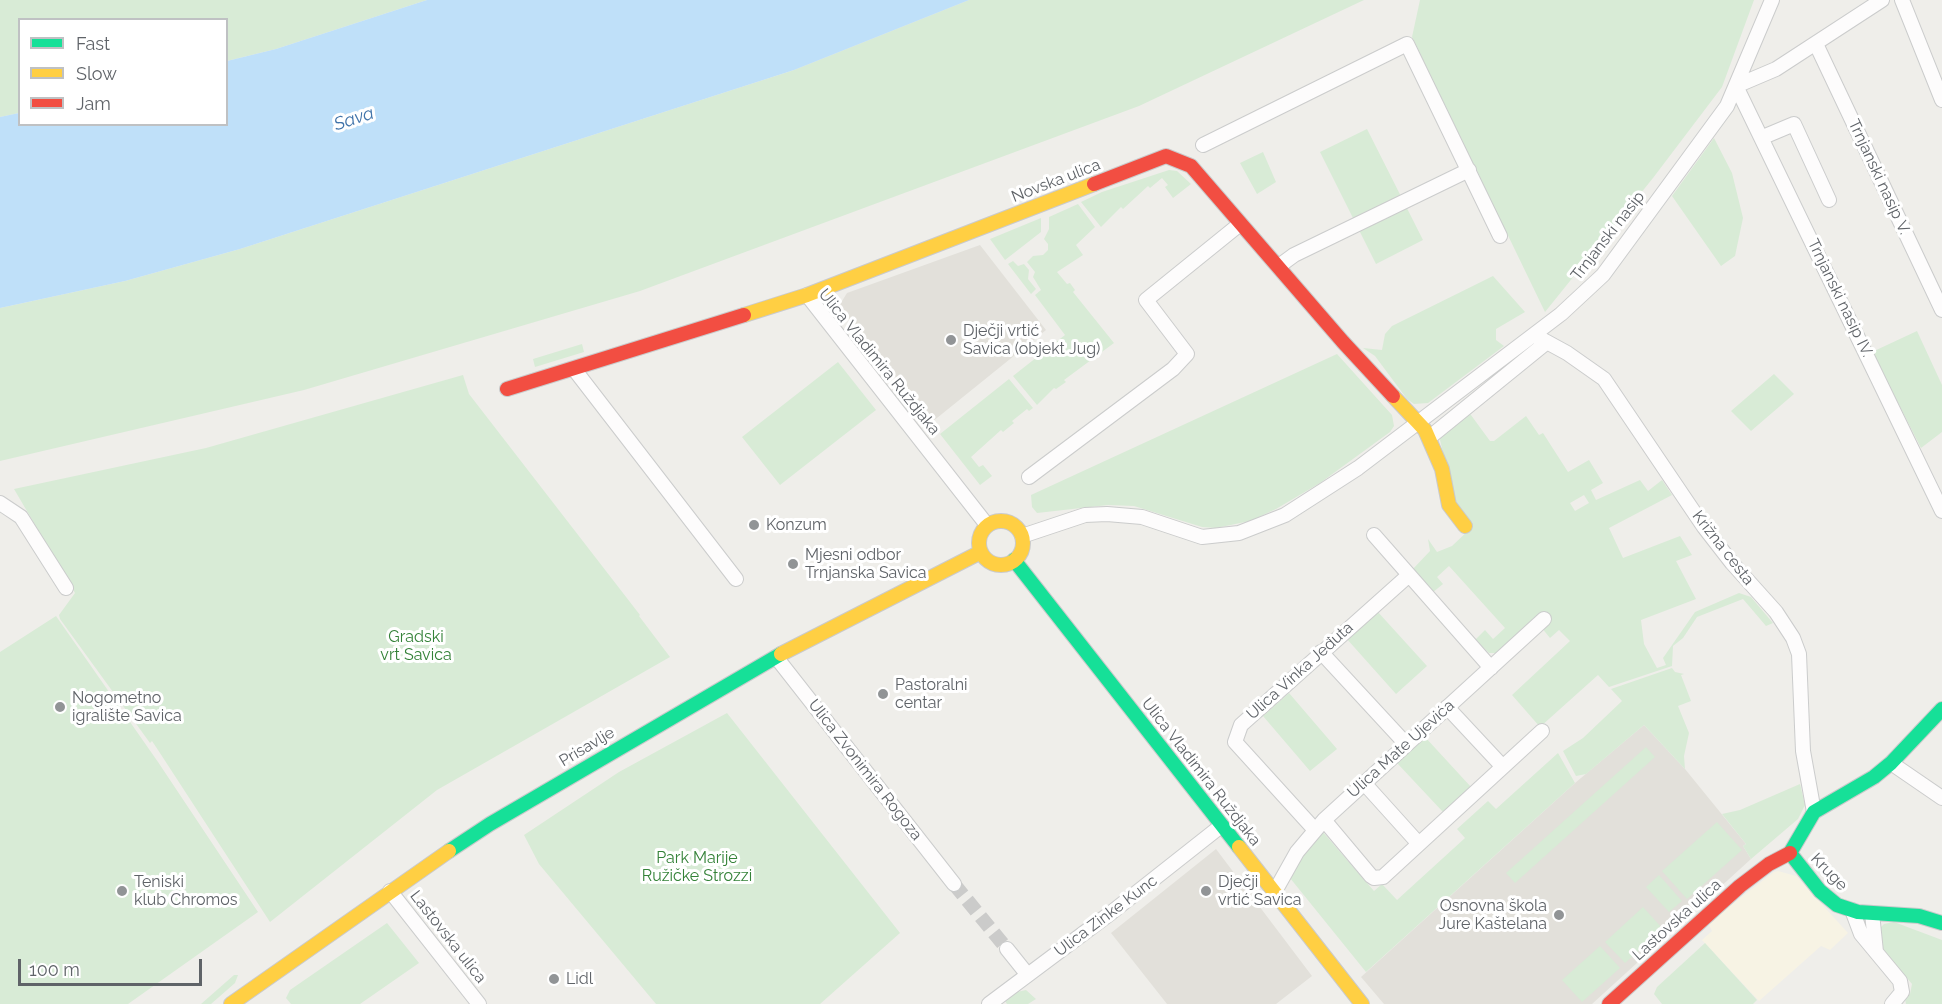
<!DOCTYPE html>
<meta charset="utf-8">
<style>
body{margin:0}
#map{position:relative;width:1942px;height:1004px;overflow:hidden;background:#efeeea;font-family:Raleway,sans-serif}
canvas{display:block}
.legend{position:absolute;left:18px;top:18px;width:210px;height:108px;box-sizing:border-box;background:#fff;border:2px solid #bfc1c3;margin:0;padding:8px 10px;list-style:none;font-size:18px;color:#5f6368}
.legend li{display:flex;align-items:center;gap:12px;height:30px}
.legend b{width:30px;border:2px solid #bfc1c3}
.scale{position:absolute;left:18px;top:959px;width:184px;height:27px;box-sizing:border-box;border:3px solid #5f6368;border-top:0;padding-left:8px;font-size:18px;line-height:21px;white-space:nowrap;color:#5f6368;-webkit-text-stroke:4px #fff;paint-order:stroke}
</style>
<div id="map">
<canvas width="1942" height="1004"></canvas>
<ul class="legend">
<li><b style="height:8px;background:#16e098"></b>Fast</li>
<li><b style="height:8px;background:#ffcf43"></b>Slow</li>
<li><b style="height:8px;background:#f24e42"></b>Jam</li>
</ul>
<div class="scale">100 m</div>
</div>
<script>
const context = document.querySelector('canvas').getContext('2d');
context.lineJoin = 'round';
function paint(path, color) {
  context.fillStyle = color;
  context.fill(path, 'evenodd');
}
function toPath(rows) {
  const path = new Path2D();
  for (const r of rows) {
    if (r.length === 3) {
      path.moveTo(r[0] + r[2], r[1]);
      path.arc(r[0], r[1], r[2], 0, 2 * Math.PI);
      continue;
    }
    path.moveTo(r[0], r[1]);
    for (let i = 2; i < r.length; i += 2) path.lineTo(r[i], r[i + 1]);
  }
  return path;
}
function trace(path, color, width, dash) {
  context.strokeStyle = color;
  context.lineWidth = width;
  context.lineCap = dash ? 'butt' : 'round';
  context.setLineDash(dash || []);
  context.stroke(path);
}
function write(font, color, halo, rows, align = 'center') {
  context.font = font + ' Raleway,sans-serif';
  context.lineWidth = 6;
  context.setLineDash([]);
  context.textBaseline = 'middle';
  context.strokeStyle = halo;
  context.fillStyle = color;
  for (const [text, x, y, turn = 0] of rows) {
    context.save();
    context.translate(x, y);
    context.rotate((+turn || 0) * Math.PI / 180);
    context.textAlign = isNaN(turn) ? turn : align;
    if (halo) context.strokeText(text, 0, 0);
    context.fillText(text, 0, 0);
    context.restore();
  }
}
const commercial = toPath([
 [1778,871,1796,876,1848,933,1830,950,1821,946,1759,1001,1702,940,1712,931,1708,923,1774,872]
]);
const education = toPath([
 [980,245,1046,330,932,422,839,306,847,293],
 [1644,725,1685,769,1746,844,1743,846,1751,859,1592,1004,1384,1004,1361,977,1575,783],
 [1216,849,1312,976,1276,1004,1167,1004,1111,933]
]);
const green = toPath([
 [0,0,427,0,276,49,227,61,226,20,20,20,19,113,0,117],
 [969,0,1364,0,1139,106,640,291,304,390,0,461,0,308,125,281,240,249,794,70],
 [1420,0,1754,0,1722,87,1653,178,1545,312,1412,37],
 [1367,129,1423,240,1376,264,1320,152],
 [1714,138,1732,173,1743,218,1735,256,1721,266,1672,196],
 [1263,152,1276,182,1257,194,1240,163],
 [1169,170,1177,171,1191,184,1173,198,1165,187,1168,185,1162,178,1150,188,1148,186,1123,209,1121,207,1101,227,1081,202,1102,192],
 [1078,204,1095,227,1076,245,1083,255,1057,272,1067,284,1070,283,1075,290,1073,292,1114,343,1064,380,1066,382,1056,389,1054,388,1037,405,1013,376,1065,335,1035,295,1041,290,1033,277,1035,272,1027,262,1033,256,1043,255,1048,250,1048,244,1044,239,1049,229,1049,217],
 [1041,218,1041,232,1005,260,990,239],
 [1013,261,1018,266,1024,264,1029,270,1028,279,1036,289,1031,294,1008,264],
 [1493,276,1525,312,1496,329,1496,340,1504,346,1428,403,1414,404,1407,399,1375,356,1363,348,1382,350,1385,334,1392,326],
 [1917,331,1942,385,1942,432,1921,448,1872,352],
 [582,344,584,352,535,367,533,359],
 [1337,354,1392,415,1394,426,1390,432,1320,483,1276,509,1250,521,1216,528,1202,527,1134,506,1108,505,1037,513,1032,507,1031,495],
 [838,362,876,410,780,485,742,437],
 [1774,374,1794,394,1751,431,1731,411],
 [463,375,469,394,640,615,639,616,670,657,437,790,270,922,158,750,152,741,150,743,60,619,59,615,75,593,14,489,206,448],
 [1009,379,1033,408,1029,411,1027,409,1012,421,1014,423,1003,432,1001,430,971,457,979,467,983,465,992,476,980,485,940,434],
 [1468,411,1490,441,1494,441,1526,416,1539,435,1543,433,1568,472,1589,460,1603,483,1591,490,1596,500,1640,480,1648,491,1662,480,1672,495,1609,528,1623,558,1680,536,1692,555,1676,561,1696,599,1641,620,1644,644,1657,668,1666,665,1663,658,1695,612,1739,593,1751,597,1773,623,1766,626,1743,599,1697,617,1683,638,1673,646,1672,666,1609,687,1598,675,1540,727,1512,695,1570,641,1559,630,1550,638,1541,627,1551,618,1544,611,1497,653,1489,653,1475,640,1485,630,1493,639,1505,628,1449,566,1437,577,1443,584,1432,593,1412,570,1430,551,1428,539,1437,552,1452,546,1471,528,1457,510,1440,440,1441,435],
 [1584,495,1589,503,1575,511,1570,503],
 [1377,611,1427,666,1396,694,1346,638],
 [56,616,158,762,258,912,128,1004,0,1004,0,652],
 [1672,668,1675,672,1684,674,1681,675,1691,701,1678,706,1689,733,1684,756,1685,769,1644,725,1586,774,1576,776,1563,751,1583,738,1622,701,1611,689],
 [1289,693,1337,749,1310,771,1263,716],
 [727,713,900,933,820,1004,656,1004,539,864,524,835,619,772],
 [1425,737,1471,787,1443,812,1397,763],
 [1646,747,1655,757,1515,883,1506,873],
 [1558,753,1575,783,1366,972,1290,878,1296,864,1322,831,1374,891,1382,884,1397,900,1465,838,1457,829,1488,801,1496,809],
 [1800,784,1805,805,1798,819,1751,859,1743,846,1746,844,1722,814,1740,810],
 [1717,822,1742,850,1687,899,1662,871],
 [1659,875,1682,901,1669,912,1646,887],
 [1643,907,1663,929,1625,963,1605,942],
 [1894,922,1942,940,1942,1004,1906,1004,1905,999,1910,994,1912,984,1882,948,1878,930,1884,924],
 [387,923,419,963,360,1004,291,1004,286,998,290,990],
 [1705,943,1757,1000,1753,1004,1662,1004,1654,994,1657,987],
 [1600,946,1620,968,1582,1002,1562,980],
 [234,975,238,975,235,983,211,1004,201,1004],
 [1026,990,1036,999,1028,1004,1007,1004,1005,1001,1017,992]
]);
const water = toPath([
 [427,0,969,0,794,70,240,249,125,281,0,308,0,117,19,113,20,124,226,124,227,61,276,49]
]);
const streetTunnel = toPath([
 [954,884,1007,949]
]);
const street = toPath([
 [1882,0,1776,69,1736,86,1942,511],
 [1902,0,1942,100],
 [1816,44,1942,310],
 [1763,137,1794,124,1829,200],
 [1203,145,1407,44,1500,236],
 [1279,266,1294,255,1469,170],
 [807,295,987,525],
 [1534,335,1567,353,1604,379,1704,527,1732,563,1776,612,1793,638,1799,654,1803,751,1814,812],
 [574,369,736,579],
 [1430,437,1547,342],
 [1029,477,1173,369,1187,354,1146,300,1240,224],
 [0,503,21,517,66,588],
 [1374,535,1491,668],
 [1022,536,1085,515,1107,514,1142,517,1202,537,1239,533,1285,515,1358,468,1561,314,1603,275,1727,106,1772,0],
 [1321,652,1406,744],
 [776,657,954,884],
 [1447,707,1503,767],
 [1891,763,1942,798],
 [1364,783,1419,844],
 [1324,820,1371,876,1374,878,1383,877,1542,731],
 [1315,830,1235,742,1241,725,1409,575],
 [390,891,479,1004],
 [1274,893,1297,852,1324,820,1544,619],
 [1852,910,1861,934,1900,981,1902,992,1892,1004],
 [1872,913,1876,952],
 [1007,949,1027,974],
 [989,1004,1112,912,1221,826]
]);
const fast = toPath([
 [1014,560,1239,847],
 [449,851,490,824,781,654],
 [1790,853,1814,812,1874,777,1891,763,1942,709],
 [1790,853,1820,891,1837,905,1858,912,1919,916,1942,923]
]);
const slow = toPath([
 [744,315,807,295,1094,184],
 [1393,396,1425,430,1442,469,1449,505,1465,526],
 [1001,543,22],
 [781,654,981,552],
 [1239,847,1362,1004],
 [231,1004,449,851]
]);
const jam = toPath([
 [1094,184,1166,156,1191,166,1343,342,1393,396],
 [507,389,744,315],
 [1609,1004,1740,886,1769,864,1790,853]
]);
const markers = [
 [951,340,6,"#919496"],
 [754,525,6,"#919496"],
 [793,564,6,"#919496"],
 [883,694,6,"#919496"],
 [60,707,6,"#919496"],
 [122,891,6,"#919496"],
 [1206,891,6,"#919496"],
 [1559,915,6,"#919496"],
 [554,979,6,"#919496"]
];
const streetNames = [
 ["Trnjanski nasip V.",1879,177,65],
 ["Novska ulica",1056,181,-21],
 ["Trnjanski nasip",1608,236,-52],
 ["Trnjanski nasip IV.",1840,298,64],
 ["Ulica Vladimira Ruždjaka",879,362,51],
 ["Križna cesta",1723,548,52],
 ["Ulica Vinka Jeđuta",1300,671,-42],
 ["Prisavlje",587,747,-31],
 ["Ulica Mate Ujevića",1401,749,-42],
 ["Ulica Zvonimira Rogoza",865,770,52],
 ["Ulica Vladimira Ruždjaka",1201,772,52],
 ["Kruge",1829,872,46],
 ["Ulica Zinke Kunc",1106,916,-37],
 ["Lastovska ulica",1677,920,-42],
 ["Lastovska ulica",448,937,52]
];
const poiNames = [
 ["Dječji vrtić",963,331],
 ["Savica (objekt Jug)",963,349],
 ["Konzum",766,525],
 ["Mjesni odbor",805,555],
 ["Trnjanska Savica",805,573],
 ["Pastoralni",895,685],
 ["centar",895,703],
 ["Nogometno",72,698],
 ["igralište Savica",72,716],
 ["Teniski",134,882],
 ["klub Chromos",134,900],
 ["Dječji",1218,882],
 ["vrtić Savica",1218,900],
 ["Osnovna škola",1547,906,"right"],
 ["Jure Kaštelana",1547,924,"right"],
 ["Lidl",566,979]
];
const parkNames = [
 ["Gradski",416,637],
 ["vrt Savica",416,655],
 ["Park Marije",697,858],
 ["Ružičke Strozzi",697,876]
];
const waterNames = [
 ["Sava",354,119,-18]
];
paint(commercial, '#f7f3e4');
paint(education, '#e2e0da');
paint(green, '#d8ebd6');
paint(water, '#bfe0f9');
trace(streetTunnel, '#cbcbca', 14, [14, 7]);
trace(street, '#cbcccc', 16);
trace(fast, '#cacacb', 16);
trace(slow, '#cacacb', 16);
trace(jam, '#cacacb', 16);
trace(street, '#fdfcfc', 14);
trace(fast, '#16e098', 14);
trace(slow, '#ffcf43', 14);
trace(jam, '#f24e42', 14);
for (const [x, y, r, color] of markers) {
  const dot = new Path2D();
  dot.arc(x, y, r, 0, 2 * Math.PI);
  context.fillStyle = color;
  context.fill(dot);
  trace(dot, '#fff', 2);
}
write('16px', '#5f6368', '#fff', streetNames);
write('16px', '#5f6368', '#fff', poiNames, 'left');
write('16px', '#348238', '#fff', parkNames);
write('italic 18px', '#4174aa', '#fff', waterNames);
</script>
